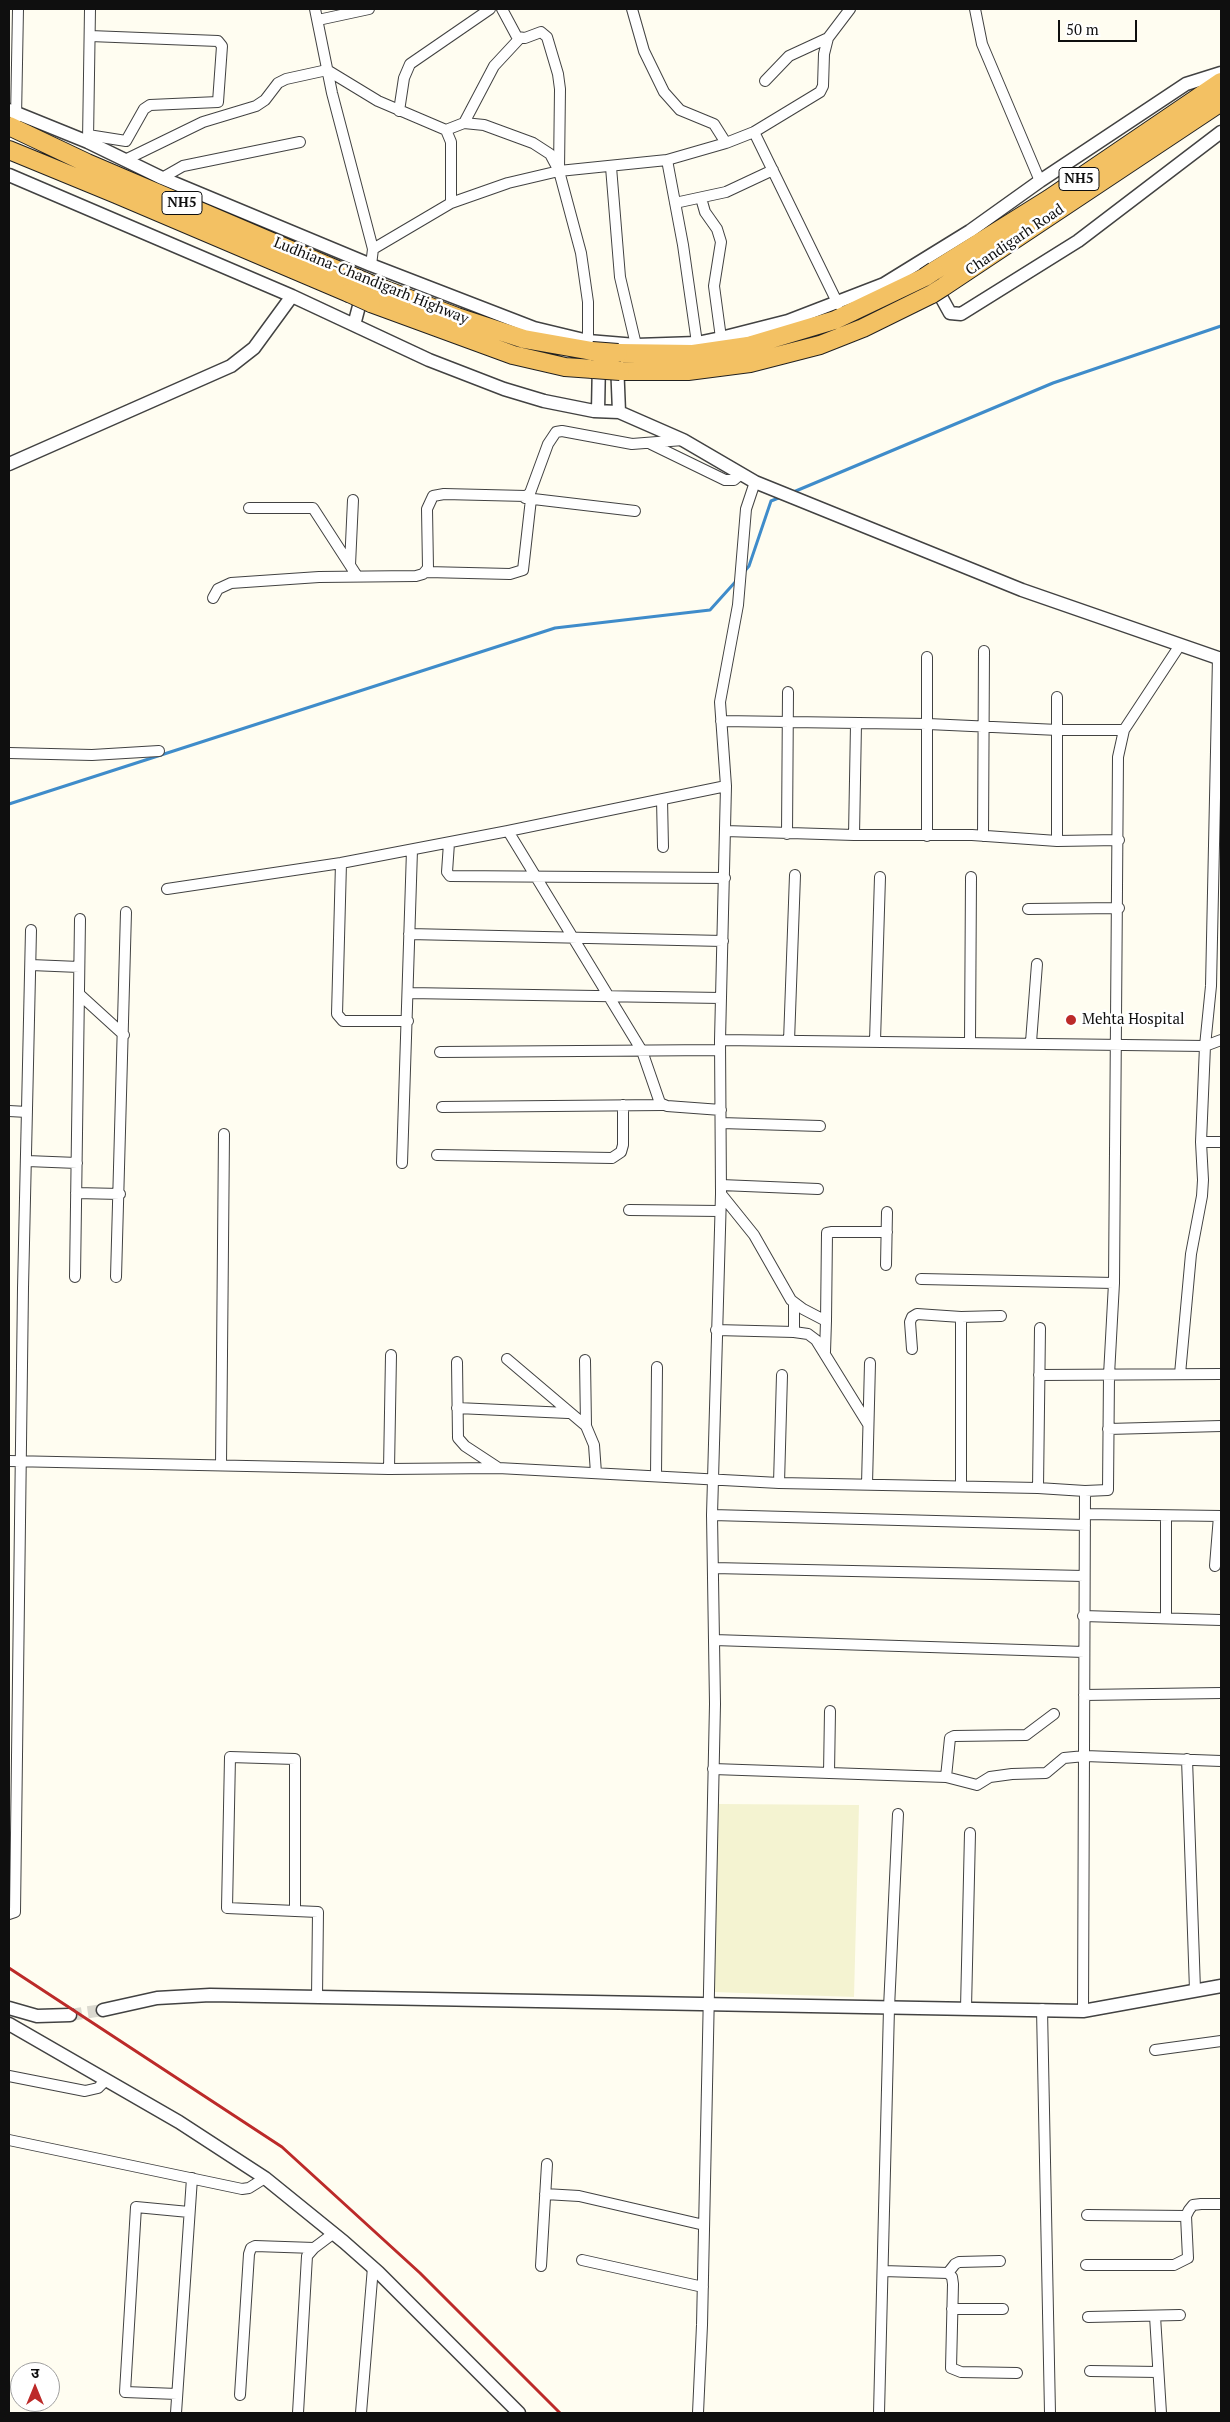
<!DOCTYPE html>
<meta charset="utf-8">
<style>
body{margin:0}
#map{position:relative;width:1230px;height:2422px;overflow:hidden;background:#fffdf1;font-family:"PT Serif","Noto Sans Devanagari",serif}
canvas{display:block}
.frame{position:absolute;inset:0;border:10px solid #0f0f0f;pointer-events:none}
.north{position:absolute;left:10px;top:2362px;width:50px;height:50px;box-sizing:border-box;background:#fff;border:1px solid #9f9f9f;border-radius:50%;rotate:0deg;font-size:14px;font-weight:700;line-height:20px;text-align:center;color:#0f0f0f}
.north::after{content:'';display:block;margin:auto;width:18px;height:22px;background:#bc2a29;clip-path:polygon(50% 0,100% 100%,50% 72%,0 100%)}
.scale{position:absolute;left:1058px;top:20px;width:79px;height:22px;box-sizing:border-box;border:2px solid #0f0f0f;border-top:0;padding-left:6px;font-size:15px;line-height:18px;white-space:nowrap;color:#0f0f0f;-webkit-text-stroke:4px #fff;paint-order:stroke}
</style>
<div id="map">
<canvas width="1230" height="2422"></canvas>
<div class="frame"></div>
<div class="north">उ</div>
<div class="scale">50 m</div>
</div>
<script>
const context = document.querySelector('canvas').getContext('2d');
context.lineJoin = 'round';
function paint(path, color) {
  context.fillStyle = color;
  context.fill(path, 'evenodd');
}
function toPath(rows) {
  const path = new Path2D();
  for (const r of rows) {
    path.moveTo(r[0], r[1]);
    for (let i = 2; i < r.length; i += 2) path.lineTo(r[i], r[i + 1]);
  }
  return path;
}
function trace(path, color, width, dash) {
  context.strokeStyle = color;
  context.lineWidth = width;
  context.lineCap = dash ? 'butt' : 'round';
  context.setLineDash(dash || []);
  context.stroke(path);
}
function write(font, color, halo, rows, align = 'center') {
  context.font = font + ' "PT Serif",serif';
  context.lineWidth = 5;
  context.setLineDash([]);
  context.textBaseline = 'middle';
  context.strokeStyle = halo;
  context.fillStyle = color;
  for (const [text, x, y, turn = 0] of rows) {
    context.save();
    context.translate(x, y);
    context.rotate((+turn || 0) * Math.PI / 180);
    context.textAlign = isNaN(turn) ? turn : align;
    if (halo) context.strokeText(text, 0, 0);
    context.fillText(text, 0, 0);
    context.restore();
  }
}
const farmland = toPath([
 [718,1804,859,1805,854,1997,714,1992]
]);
const stream = toPath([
 [791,493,1053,383,1221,326],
 [744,572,749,566,771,501,781,497],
 [9,804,555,628,710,610,737,580]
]);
const tertiaryTunnel = toPath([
 [70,2015,103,2010]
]);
const minor = toPath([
 [315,9,332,93,373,249,371,265],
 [502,9,517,37,525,38,541,32,547,37,558,74,560,89,559,170],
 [632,9,644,51,664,92,680,110,714,124,726,143],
 [975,9,982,44,1040,181],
 [318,20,369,9],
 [765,81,789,56,828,38],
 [399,111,404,78,410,64,490,9],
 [16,118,18,9],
 [464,123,494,66,520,38],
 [446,130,464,123,484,125,533,143,550,154,559,171,581,253,588,302,588,341],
 [754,132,838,304],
 [88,135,126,141,144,109,150,105,218,102,222,46,218,41,90,36],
 [88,140,90,9],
 [125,160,203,122,256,106,265,100,278,83,286,79,327,70,378,101,446,130,451,142,451,203],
 [667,160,683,245,697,343],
 [611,167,620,277,636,345],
 [162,178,183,166,300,142],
 [701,198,705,212,717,229,721,242,714,286,721,338],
 [675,203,726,192,773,170],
 [373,249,451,203,508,183,559,171,667,160,726,143,754,132,820,92,823,86,824,54,828,38,850,9],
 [651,444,725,480,734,480,741,474],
 [525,498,635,511],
 [249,508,313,508,357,576],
 [350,565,353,500],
 [427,572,510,574,523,570,531,499],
 [213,598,218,589,231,583,319,577,416,576,423,574,428,568,427,509,433,496,444,494,526,496,530,493,548,444,556,432,562,431,632,444,683,440],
 [721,721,928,724,1058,730,1124,730],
 [9,753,92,755,159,751],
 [662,799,663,847],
 [725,831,854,835,972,835,1057,841,1119,840],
 [787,834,788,692],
 [854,835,856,724],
 [927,836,927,657],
 [983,836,984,651],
 [1057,841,1057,697],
 [449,843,447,872,450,876,725,878],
 [341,863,337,1014,343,1021,408,1021],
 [167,889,341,863,508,831],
 [1028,909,1119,908],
 [409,934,723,941],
 [31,965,79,967],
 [408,993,721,998],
 [79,994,124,1035],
 [720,1040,1205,1046,1221,1040],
 [789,1041,795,875],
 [875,1041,880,877],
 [970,1042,971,877],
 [1031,1042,1037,964],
 [440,1052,720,1050],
 [442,1107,663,1105],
 [721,1110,667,1106,660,1103,642,1051,508,831,726,786],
 [9,1111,27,1112],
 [721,1123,820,1126],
 [1201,1142,1221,1142],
 [437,1155,612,1158,621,1152,623,1145,623,1105],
 [27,1161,77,1163],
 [402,1163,412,850],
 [721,1185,818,1189],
 [76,1193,120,1194],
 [721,1194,754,1235,791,1300,803,1309,826,1321,827,1233,832,1232,887,1232],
 [629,1210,720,1211],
 [886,1265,887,1212],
 [75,1277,80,919],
 [116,1277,126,912],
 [921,1279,1114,1283],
 [961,1317,961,1486],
 [716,1330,794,1332,794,1303],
 [794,1332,808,1334,816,1340,868,1424],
 [912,1349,910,1322,912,1317,917,1314,961,1317,1001,1316],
 [825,1352,826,1321],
 [507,1359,586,1426,594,1445,596,1473],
 [585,1360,586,1426],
 [457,1362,458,1438,465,1446,497,1467],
 [1180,1374,1191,1254,1202,1196,1203,1180,1201,1142,1205,1046,1211,986,1218,657],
 [1039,1375,1221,1374],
 [457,1408,568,1413],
 [1108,1429,1221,1426],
 [9,1461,389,1469,498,1468,779,1483,1038,1488,1085,1491,1108,1490,1109,1375,1114,1283,1118,757,1124,730,1180,645],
 [221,1465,224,1134],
 [389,1469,391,1355],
 [656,1476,657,1367],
 [779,1483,782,1375],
 [867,1484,870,1363],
 [1038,1488,1040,1328],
 [1085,1514,1221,1516],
 [712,1515,1085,1525],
 [1215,1566,1219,1516],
 [713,1568,1084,1576],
 [1083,1616,1221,1620],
 [1166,1618,1166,1516],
 [714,1640,1084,1652],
 [1084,1695,1221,1693],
 [1187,1759,1195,1990],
 [713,1769,946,1777,977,1785,990,1777,1012,1774,1046,1773,1064,1758,1085,1756,1221,1761],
 [829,1773,830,1711],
 [946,1777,950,1738,954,1736,1026,1735,1054,1714],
 [295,1911,295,1759,230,1757,227,1908,318,1912,317,1997],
 [9,1914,15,1912,23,1288,31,930],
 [966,2008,970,1833],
 [1042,2009,1050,2413],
 [1083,2011,1085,1491],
 [1155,2050,1221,2041],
 [9,2076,85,2091,98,2088,106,2080],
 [9,2140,242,2189,249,2188,265,2178],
 [545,2194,579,2196,704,2225],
 [1087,2215,1186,2216],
 [582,2260,703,2287],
 [1086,2265,1174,2265,1188,2258,1186,2216,1189,2210,1193,2205,1201,2204,1221,2204],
 [541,2266,547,2164],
 [883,2271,948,2273,952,2277,953,2284,951,2368,961,2372,1017,2373],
 [948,2273,955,2264,959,2262,1000,2261],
 [952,2309,1003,2309],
 [1155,2316,1161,2413],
 [1088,2317,1180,2315],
 [1090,2371,1158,2372],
 [177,2394,125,2392,136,2207,189,2212],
 [240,2395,249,2254,251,2248,255,2246,314,2248],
 [176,2413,192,2178],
 [298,2413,307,2256,314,2248,334,2233],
 [361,2413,373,2267],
 [698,2413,702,2325,715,1704,712,1515,721,1194,720,1040,726,786,720,702,738,605,746,509,755,482],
 [879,2413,889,2008,898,1814]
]);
const tertiary = toPath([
 [9,110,88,142,162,178,371,265,534,328,588,341,636,345,697,343,721,338,788,321,884,284,970,231,1040,181,1186,84,1221,73],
 [9,175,292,296,429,360,504,389,544,401,594,411,619,412,683,440,755,482,1022,590,1221,659],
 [934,284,950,313,961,314,1078,241,1221,132],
 [354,325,363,291],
 [617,362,619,412],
 [598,411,599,361],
 [9,464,231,366,254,348,292,296],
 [9,2008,37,2016,70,2015],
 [103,2010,157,1998,210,1995,1083,2011,1221,1986],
 [9,2024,179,2122,265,2178,344,2242,378,2272,519,2413]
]);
const trunk = toPath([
 [9,126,87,163,356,278],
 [9,150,116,194,349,293],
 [934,271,1049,199,1221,82],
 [375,286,457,317,524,339,592,351],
 [943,287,1221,102],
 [371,303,513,355,565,367,593,369],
 [618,353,693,354,748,346,835,320,925,277],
 [620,371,688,371,750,363,820,345,863,328,932,294]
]);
const rail = toPath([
 [9,1968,282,2147,420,2273,560,2413]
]);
const trunkBridge = toPath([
 [925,277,934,271],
 [356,278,375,286],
 [349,293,371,303],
 [932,294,943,287],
 [592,351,618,353],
 [593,369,620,371]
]);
const markers = [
 [1071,1020,6,"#bc2a29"]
];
const shields = [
 [1079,179,40],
 [182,203,40]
];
const shieldNames = [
 ["NH5",1079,179],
 ["NH5",182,203]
];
const streetNames = [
 ["Chandigarh Road",1015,240,-34],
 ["Ludhiana-Chandigarh Highway",371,281,22]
];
const poiNames = [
 ["Mehta Hospital",1082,1020]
];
paint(farmland, '#f4f3d1');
trace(stream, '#3f8cca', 3);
trace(tertiaryTunnel, '#dbd9cf', 12, [12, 6]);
trace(minor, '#424242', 12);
trace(tertiary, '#424242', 15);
trace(trunk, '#202020', 20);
trace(minor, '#fff', 10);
trace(tertiary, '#fff', 12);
trace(trunk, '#f3c163', 18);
trace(rail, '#bc2a29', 3);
trace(trunkBridge, '#202020', 20, []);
trace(trunkBridge, '#f3c163', 18);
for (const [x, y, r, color] of markers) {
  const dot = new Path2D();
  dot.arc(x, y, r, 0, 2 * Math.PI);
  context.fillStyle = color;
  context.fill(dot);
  trace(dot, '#fff', 2);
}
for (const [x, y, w] of shields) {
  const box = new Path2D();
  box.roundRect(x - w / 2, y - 11.5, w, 23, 4);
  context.fillStyle = '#fff';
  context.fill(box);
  trace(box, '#0f0f0f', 1);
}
write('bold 14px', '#0f0f0f', null, shieldNames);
write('15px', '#0f0f0f', '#fff', streetNames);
write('15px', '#0f0f0f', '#fff', poiNames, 'left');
</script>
